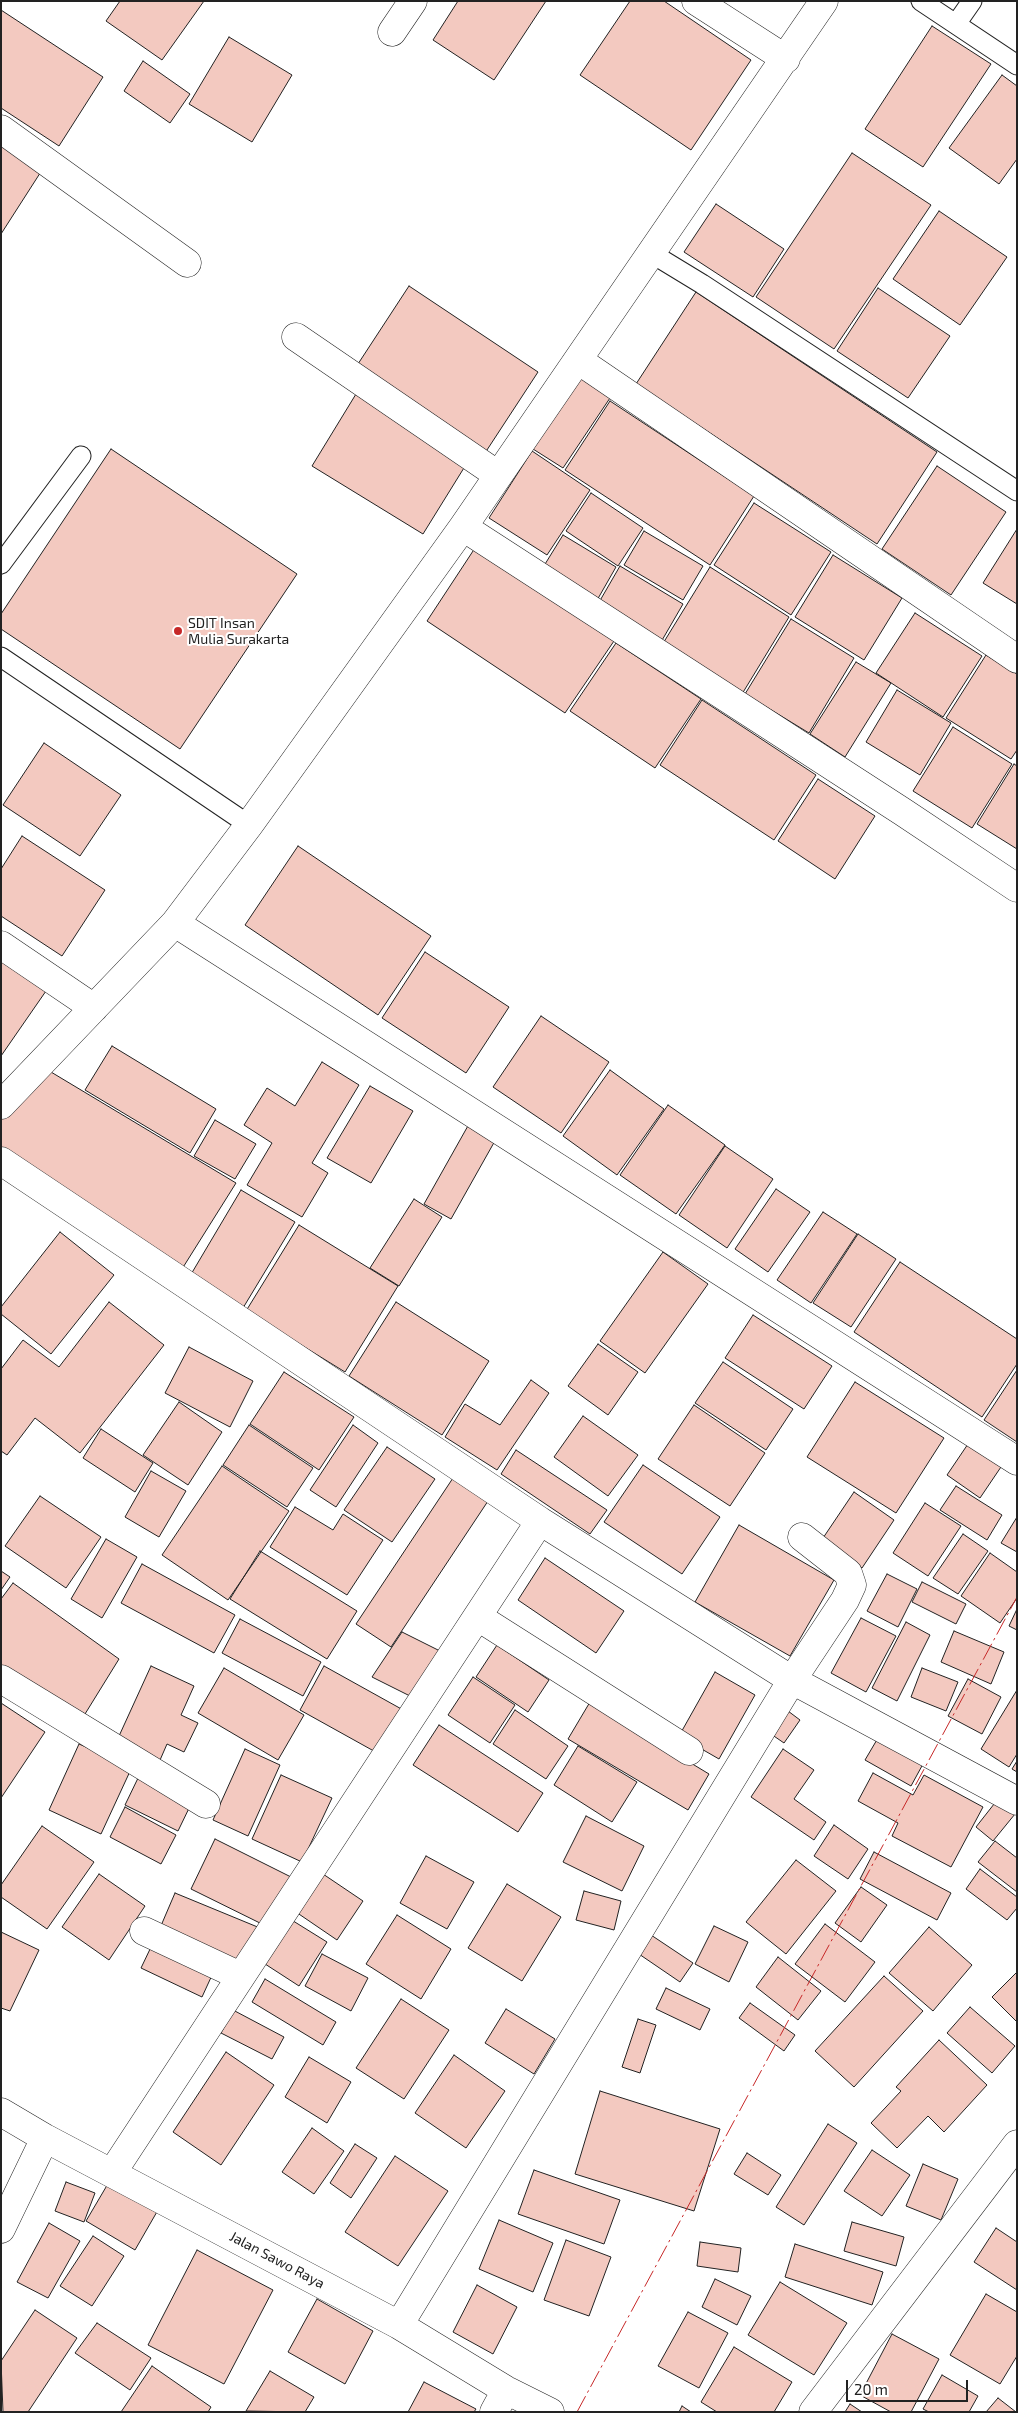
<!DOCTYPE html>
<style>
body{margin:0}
#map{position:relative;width:1018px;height:2413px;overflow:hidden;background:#fff;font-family:"Exo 2",sans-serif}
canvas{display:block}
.frame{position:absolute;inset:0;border:2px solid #222;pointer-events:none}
.scale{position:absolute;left:846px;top:2380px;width:122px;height:22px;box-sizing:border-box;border:2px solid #222;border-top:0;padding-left:6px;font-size:15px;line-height:18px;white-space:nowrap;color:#222;-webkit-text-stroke:4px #fff;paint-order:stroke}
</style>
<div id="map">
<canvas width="1018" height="2413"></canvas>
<div class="frame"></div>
<div class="scale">20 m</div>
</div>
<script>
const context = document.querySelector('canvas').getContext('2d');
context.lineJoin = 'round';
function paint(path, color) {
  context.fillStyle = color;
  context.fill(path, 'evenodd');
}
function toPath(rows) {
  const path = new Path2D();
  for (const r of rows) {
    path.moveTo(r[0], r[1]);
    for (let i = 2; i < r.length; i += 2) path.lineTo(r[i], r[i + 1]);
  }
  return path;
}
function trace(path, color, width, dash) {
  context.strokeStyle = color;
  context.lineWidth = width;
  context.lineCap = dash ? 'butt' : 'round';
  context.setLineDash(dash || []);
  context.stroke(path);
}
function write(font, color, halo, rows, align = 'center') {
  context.font = font + ' "Exo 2",sans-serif';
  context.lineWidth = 4;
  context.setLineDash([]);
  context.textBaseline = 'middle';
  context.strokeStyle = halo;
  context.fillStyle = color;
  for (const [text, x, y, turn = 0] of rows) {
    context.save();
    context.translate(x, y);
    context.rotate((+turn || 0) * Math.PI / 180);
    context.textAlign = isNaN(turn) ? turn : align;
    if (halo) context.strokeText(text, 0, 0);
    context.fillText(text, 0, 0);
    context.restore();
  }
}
const building = toPath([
 [120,1,204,1,162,60,106,21,120,1],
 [458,1,546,1,494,80,433,40,458,1],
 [630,1,664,1,751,60,691,150,580,75,630,1],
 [1,10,103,77,59,146,1,108,1,10],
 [932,26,991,64,923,167,865,129,932,26],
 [229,37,292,75,252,142,189,104,229,37],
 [143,61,190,94,170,123,124,91,143,61],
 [1002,75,1017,86,1017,159,999,184,949,148,1002,75],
 [1,140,44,167,1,234,1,140],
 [852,153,931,205,834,349,756,297,852,153],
 [716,204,784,249,753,297,684,252,716,204],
 [939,211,1007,257,960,325,893,279,939,211],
 [409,286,538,372,485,453,356,367,409,286],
 [878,288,950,336,908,398,837,351,878,288],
 [696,292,937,452,877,544,636,384,696,292],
 [582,374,612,395,563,468,533,449,582,374],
 [356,394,467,463,423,534,312,466,356,394],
 [610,401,754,496,710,565,565,470,610,401],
 [111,449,297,574,180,749,1,629,1,614,111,449],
 [532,451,590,490,547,555,489,518,532,451],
 [937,466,1006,512,951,595,882,549,937,466],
 [591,493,643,528,618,566,566,531,591,493],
 [754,503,831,552,791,615,714,565,754,503],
 [1017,529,1017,604,983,583,1017,529],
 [644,531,703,566,683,600,624,565,644,531],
 [563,535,616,567,596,602,542,569,563,535],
 [475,548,614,641,565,713,427,621,475,548],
 [833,555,902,598,864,660,795,617,833,555],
 [620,566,683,604,661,642,598,604,620,566],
 [710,567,789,617,742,694,662,645,710,567],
 [915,613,982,656,943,717,876,673,915,613],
 [791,619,854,658,809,733,745,694,791,619],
 [616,643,701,699,655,768,570,711,616,643],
 [986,655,1017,674,1017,750,1011,759,946,718,986,655],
 [856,662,891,683,845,757,810,734,856,662],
 [897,690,951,723,920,775,866,742,897,690],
 [702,700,816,775,774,840,660,765,702,700],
 [953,727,1012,764,972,828,913,791,953,727],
 [44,743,121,795,80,856,3,805,44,743],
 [1014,764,1017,766,1017,849,977,824,1014,764],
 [818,779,875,816,835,879,778,841,818,779],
 [22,836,105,890,62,956,1,916,1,869,22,836],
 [298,846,431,936,378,1015,245,925,298,846],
 [425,952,509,1007,466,1073,382,1018,425,952],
 [1,960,46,991,1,1056,1,960],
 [541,1016,609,1062,561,1133,493,1087,541,1016],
 [112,1046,216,1109,190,1153,85,1090,112,1046],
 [322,1062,359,1085,312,1163,328,1173,302,1217,247,1185,272,1143,244,1125,267,1088,295,1106,322,1062],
 [610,1070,664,1109,617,1175,563,1136,610,1070],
 [51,1072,236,1183,182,1269,1,1157,1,1120,51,1072],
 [370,1086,413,1111,371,1183,327,1158,370,1086],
 [668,1105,725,1145,676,1214,620,1175,668,1105],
 [215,1120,256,1144,235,1179,194,1156,215,1120],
 [469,1124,496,1139,451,1219,424,1204,469,1124],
 [725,1146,773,1179,727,1248,679,1215,725,1146],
 [776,1189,810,1212,768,1272,735,1249,776,1189],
 [241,1190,295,1222,243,1308,190,1276,241,1190],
 [414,1199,442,1217,399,1286,370,1268,414,1199],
 [823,1212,857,1234,811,1303,777,1280,823,1212],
 [299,1225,398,1286,345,1372,246,1311,299,1225],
 [60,1232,114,1275,51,1354,1,1314,1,1307,60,1232],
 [858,1234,896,1259,851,1327,813,1303,858,1234],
 [663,1252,708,1284,645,1373,600,1341,663,1252],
 [900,1262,1017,1339,1017,1364,982,1417,854,1332,900,1262],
 [109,1302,164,1345,80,1453,35,1418,7,1455,1,1451,1,1369,23,1340,59,1367,109,1302],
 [396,1302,489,1361,442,1435,349,1376,396,1302],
 [753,1315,832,1366,804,1409,725,1358,753,1315],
 [598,1344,638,1372,608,1415,568,1386,598,1344],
 [189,1347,253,1381,230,1427,165,1393,189,1347],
 [723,1362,793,1409,766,1450,695,1403,723,1362],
 [1017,1370,1017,1442,984,1420,1017,1370],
 [284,1372,354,1417,319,1470,250,1424,284,1372],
 [531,1380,549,1393,497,1470,445,1437,465,1404,500,1425,531,1380],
 [855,1382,944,1438,896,1513,807,1457,855,1382],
 [179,1402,222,1432,188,1485,143,1455,179,1402],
 [694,1405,765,1453,730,1506,658,1459,694,1405],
 [583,1416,638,1455,608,1496,554,1457,583,1416],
 [249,1425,313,1468,287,1507,223,1465,249,1425],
 [353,1425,378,1443,336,1507,310,1490,353,1425],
 [101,1429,153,1463,135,1492,83,1458,101,1429],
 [970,1441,1003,1464,980,1498,947,1475,970,1441],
 [387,1447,435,1479,392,1542,344,1510,387,1447],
 [516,1450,607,1510,590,1534,501,1474,516,1450],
 [643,1465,720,1517,682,1574,604,1522,643,1465],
 [222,1466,289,1511,228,1600,162,1555,222,1466],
 [151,1471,186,1491,159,1537,125,1517,151,1471],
 [455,1475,490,1498,391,1647,356,1624,455,1475],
 [956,1486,1002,1515,987,1540,940,1510,956,1486],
 [854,1492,894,1520,862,1568,821,1541,854,1492],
 [40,1496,101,1537,66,1588,5,1546,40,1496],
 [925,1503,961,1526,928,1576,893,1553,925,1503],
 [295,1507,333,1530,343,1514,383,1540,347,1595,270,1547,295,1507],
 [1017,1517,1017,1552,1001,1543,1017,1517],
 [739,1525,834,1580,790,1656,695,1602,739,1525],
 [963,1534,988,1551,958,1594,933,1578,963,1534],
 [106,1539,137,1557,102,1618,71,1599,106,1539],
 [260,1551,357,1611,327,1659,230,1599,260,1551],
 [990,1553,1017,1572,1017,1598,1000,1623,961,1596,990,1553],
 [545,1558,624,1611,596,1653,518,1600,545,1558],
 [142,1564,235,1615,214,1653,121,1603,142,1564],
 [1,1571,10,1577,1,1590,1,1571],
 [887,1574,917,1589,898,1627,867,1611,887,1574],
 [922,1582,966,1604,956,1624,912,1602,922,1582],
 [13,1583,119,1659,85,1714,1,1667,1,1599,13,1583],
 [1017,1609,1017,1630,1009,1626,1017,1609],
 [861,1618,896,1636,866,1692,831,1673,861,1618],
 [240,1619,321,1662,303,1696,222,1653,240,1619],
 [906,1622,930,1635,897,1701,872,1688,906,1622],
 [954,1631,1004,1652,991,1684,941,1662,954,1631],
 [402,1632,440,1651,416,1699,372,1677,402,1632],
 [497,1645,549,1680,528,1712,476,1677,497,1645],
 [151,1666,194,1686,181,1715,198,1723,184,1752,167,1744,157,1767,114,1747,151,1666],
 [324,1666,405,1711,381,1755,300,1710,324,1666],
 [224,1668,304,1715,278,1760,198,1713,224,1668],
 [922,1668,958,1682,946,1711,911,1697,922,1668],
 [715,1672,755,1695,719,1759,679,1736,715,1672],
 [473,1677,515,1705,490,1743,448,1715,473,1677],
 [968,1679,1001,1697,982,1734,948,1716,968,1679],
 [1017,1690,1017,1754,1009,1767,981,1749,1017,1690],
 [590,1702,709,1774,688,1810,568,1739,590,1702],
 [1,1703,45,1732,1,1798,1,1703],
 [784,1708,800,1720,784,1743,768,1732,784,1708],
 [515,1710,568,1746,546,1779,493,1744,515,1710],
 [439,1725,543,1793,518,1832,413,1765,439,1725],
 [878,1738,923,1764,911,1786,865,1760,878,1738],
 [79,1744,132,1767,101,1834,49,1810,79,1744],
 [578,1746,637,1782,612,1822,554,1785,578,1746],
 [245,1749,280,1765,248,1836,213,1820,245,1749],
 [783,1749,814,1770,794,1799,826,1822,814,1840,751,1797,783,1749],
 [1017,1761,1017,1772,1012,1769,1017,1761],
 [873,1773,913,1795,924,1775,983,1807,951,1867,892,1836,898,1823,858,1801,873,1773],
 [140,1774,193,1800,178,1831,125,1805,140,1774],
 [281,1775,332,1798,302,1862,252,1839,281,1775],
 [998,1799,1015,1814,993,1841,976,1827,998,1799],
 [125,1807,176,1835,161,1864,110,1837,125,1807],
 [586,1816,644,1846,622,1891,563,1862,586,1816],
 [834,1825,868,1849,848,1879,814,1856,834,1825],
 [42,1826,94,1862,47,1929,1,1897,1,1885,42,1826],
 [215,1839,293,1878,268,1927,191,1889,215,1839],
 [995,1841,1017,1858,1017,1892,978,1862,995,1841],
 [874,1852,951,1893,937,1920,860,1879,874,1852],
 [426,1856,474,1882,447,1929,400,1903,426,1856],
 [796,1860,836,1891,786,1954,746,1922,796,1860],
 [980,1869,1017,1897,1017,1908,1007,1920,966,1889,980,1869],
 [320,1872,363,1901,337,1940,293,1910,320,1872],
 [99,1874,145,1906,109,1960,62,1927,99,1874],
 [507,1884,561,1917,522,1981,468,1948,507,1884],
 [861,1887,887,1905,861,1942,835,1923,861,1887],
 [584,1891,621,1901,614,1930,576,1920,584,1891],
 [175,1893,260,1928,242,1970,157,1935,175,1893],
 [397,1915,451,1949,421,1999,366,1964,397,1915],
 [290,1919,327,1942,299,1986,262,1962,290,1919],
 [825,1924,875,1962,845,2002,795,1964,825,1924],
 [714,1926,748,1942,729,1982,695,1964,714,1926],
 [929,1927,972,1965,933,2011,889,1973,929,1927],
 [1,1932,39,1950,10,2011,1,2008,1,1932],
 [648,1933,693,1963,680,1982,636,1952,648,1933],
 [152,1945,213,1973,202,1997,141,1968,152,1945],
 [322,1954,368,1978,351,2011,305,1986,322,1954],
 [778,1957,821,1991,798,2020,756,1987,778,1957],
 [1017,1972,1017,2022,992,1997,1017,1972],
 [884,1976,923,2011,854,2087,815,2051,884,1976],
 [265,1979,336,2022,323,2045,252,2002,265,1979],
 [666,1988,710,2009,700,2030,656,2009,666,1988],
 [401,1999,449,2030,404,2099,356,2068,401,1999],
 [750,2003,795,2035,784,2051,739,2018,750,2003],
 [970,2007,1015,2046,992,2073,947,2033,970,2007],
 [506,2009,555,2039,534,2074,485,2043,506,2009],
 [233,2010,284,2037,272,2059,221,2033,233,2010],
 [638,2019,656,2025,640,2073,622,2067,638,2019],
 [939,2040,987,2085,944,2132,928,2116,897,2148,871,2123,901,2091,896,2087,939,2040],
 [226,2052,274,2085,221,2165,173,2132,226,2052],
 [454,2055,505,2091,466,2148,415,2113,454,2055],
 [309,2057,351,2082,327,2123,285,2097,309,2057],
 [600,2091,720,2129,694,2211,575,2174,600,2091],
 [828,2124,857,2143,804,2225,776,2207,828,2124],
 [312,2128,344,2151,314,2194,282,2172,312,2128],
 [355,2144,377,2158,351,2198,330,2183,355,2144],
 [872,2150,910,2175,882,2216,844,2191,872,2150],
 [747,2153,781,2175,768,2195,734,2174,747,2153],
 [395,2156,448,2191,398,2266,345,2232,395,2156],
 [923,2164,958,2179,941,2220,906,2206,923,2164],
 [534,2170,620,2200,604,2244,518,2214,534,2170],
 [66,2182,95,2193,84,2222,55,2211,66,2182],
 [109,2182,158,2210,135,2250,86,2221,109,2182],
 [499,2220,553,2243,533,2292,479,2269,499,2220],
 [852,2222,904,2237,896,2266,844,2251,852,2222],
 [49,2223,80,2241,48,2298,17,2282,49,2223],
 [996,2228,1017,2242,1017,2290,974,2262,996,2228],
 [93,2236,124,2256,92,2306,60,2286,93,2236],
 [566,2240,611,2257,589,2316,544,2300,566,2240],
 [700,2242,741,2248,738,2272,697,2266,700,2242],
 [795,2244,883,2272,872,2305,785,2277,795,2244],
 [197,2250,273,2290,224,2384,148,2345,197,2250],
 [715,2279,751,2296,737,2325,702,2307,715,2279],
 [780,2282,847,2323,814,2375,748,2335,780,2282],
 [477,2285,517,2307,493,2354,453,2332,477,2285],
 [986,2294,1017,2312,1017,2356,1000,2384,950,2355,986,2294],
 [317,2299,373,2331,345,2384,288,2352,317,2299],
 [35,2310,77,2338,28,2412,3,2412,1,2361,35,2310],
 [688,2312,728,2333,699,2388,658,2366,688,2312],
 [97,2323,151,2358,130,2390,75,2353,97,2323],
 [892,2334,939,2359,911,2412,891,2412,860,2395,892,2334],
 [734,2347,792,2382,774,2412,717,2412,701,2402,734,2347],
 [152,2366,211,2407,208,2412,121,2412,152,2366],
 [270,2371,314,2397,305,2412,246,2411,270,2371],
 [942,2375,978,2396,969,2412,929,2412,923,2409,942,2375],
 [424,2382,476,2409,474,2412,408,2412,424,2382],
 [998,2398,1016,2412,986,2412,998,2398],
 [850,2404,862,2412,845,2412,850,2404],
 [682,2406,691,2412,679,2412,682,2406]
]);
const lane = toPath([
 [921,1,1017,65],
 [956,24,972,1],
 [651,253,702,284,1017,491],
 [1,564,81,456],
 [1,657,249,825]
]);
const street = toPath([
 [696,1,786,59],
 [392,32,413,1],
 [1,129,187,263],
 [296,337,498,475],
 [578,360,1017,659],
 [463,527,903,812,1017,888],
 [175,923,1017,1461],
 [1,945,94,1008],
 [1,1105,175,923,249,825,463,527,824,1],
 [1,1161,540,1521,792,1680,1017,1801],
 [478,1617,689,1751],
 [1,1679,206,1804],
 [144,1931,240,1976],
 [1,2112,45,2138,399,2325,506,2390,550,2412],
 [112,2173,540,1521],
 [1,2229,45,2138],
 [399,2325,792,1680,845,1600,852,1585,848,1573,802,1537],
 [494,2412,506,2390],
 [813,2412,1017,2144]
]);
const power = toPath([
 [577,2412,1017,1597]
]);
const markers = [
 [178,631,5,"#c62828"]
];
const poiNames = [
 ["SDIT Insan",188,623],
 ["Mulia Surakarta",188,639]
];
const streetNames = [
 ["Jalan Sawo Raya",277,2260,28]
];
paint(building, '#f3c9c0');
trace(building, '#222', 1);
trace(lane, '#222', 21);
trace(street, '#222', 29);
trace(lane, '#fff', 19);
trace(street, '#fff', 28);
trace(power, '#c62828', 1, [18, 4, 2.5, 4]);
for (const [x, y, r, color] of markers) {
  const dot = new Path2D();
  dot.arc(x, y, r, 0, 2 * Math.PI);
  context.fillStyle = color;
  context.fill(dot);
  trace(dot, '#fff', 2);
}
write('14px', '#222', '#fff', poiNames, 'left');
write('14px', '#222', '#fff', streetNames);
</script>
